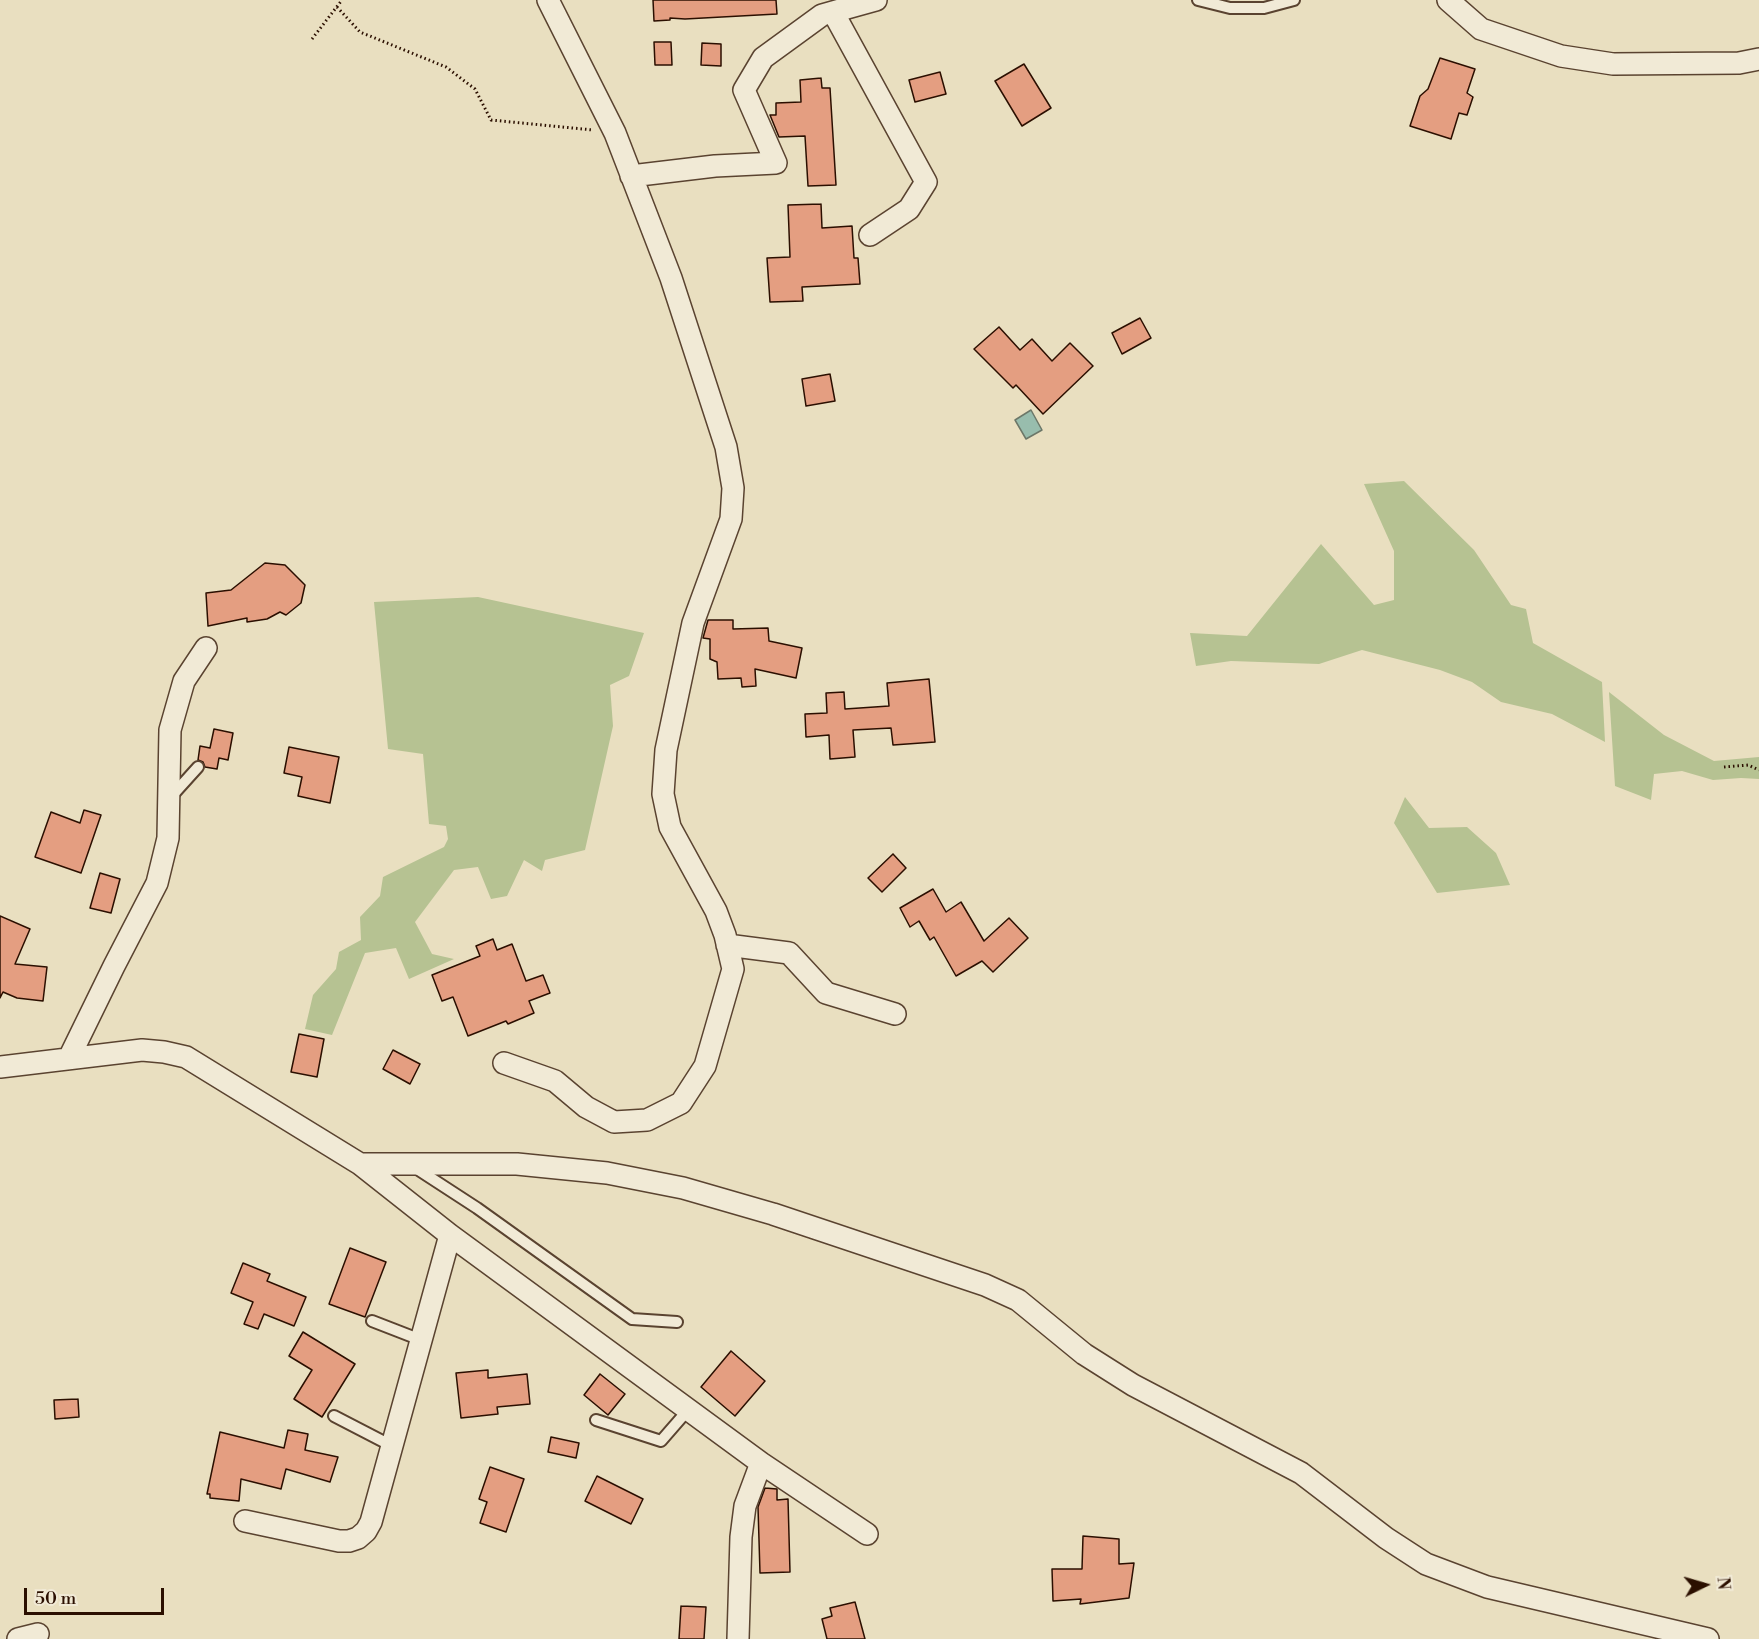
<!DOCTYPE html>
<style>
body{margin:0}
#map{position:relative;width:1759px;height:1639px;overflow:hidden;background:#e9dfc0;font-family:"Libre Bodoni",serif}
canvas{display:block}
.north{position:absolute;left:1675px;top:1555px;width:60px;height:60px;-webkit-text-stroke:4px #f1ead6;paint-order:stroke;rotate:85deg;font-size:16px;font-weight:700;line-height:24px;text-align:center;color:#2b0f00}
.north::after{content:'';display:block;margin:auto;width:21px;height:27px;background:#2b0f00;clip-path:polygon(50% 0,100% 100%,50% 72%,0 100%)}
.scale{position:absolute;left:24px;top:1588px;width:140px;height:27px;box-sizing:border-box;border:3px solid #2b0f00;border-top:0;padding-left:8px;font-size:18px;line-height:21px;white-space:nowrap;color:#2b0f00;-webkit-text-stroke:4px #f1ead6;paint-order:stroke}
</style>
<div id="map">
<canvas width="1759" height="1639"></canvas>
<div class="north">N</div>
<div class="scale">50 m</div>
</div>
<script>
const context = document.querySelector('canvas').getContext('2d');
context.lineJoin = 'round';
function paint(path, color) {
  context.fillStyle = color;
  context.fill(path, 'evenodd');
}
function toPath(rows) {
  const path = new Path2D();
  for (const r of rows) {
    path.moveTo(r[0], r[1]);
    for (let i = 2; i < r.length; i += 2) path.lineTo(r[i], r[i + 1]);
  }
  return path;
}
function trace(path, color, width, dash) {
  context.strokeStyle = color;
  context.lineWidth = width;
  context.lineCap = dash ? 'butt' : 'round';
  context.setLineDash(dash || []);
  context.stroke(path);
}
const green = toPath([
 [1404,481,1474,550,1511,605,1526,609,1533,643,1602,682,1605,742,1552,714,1501,702,1472,682,1440,670,1362,650,1319,664,1231,661,1196,666,1190,633,1247,636,1321,544,1374,605,1394,600,1394,551,1364,484],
 [478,597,644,633,629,676,610,685,613,726,585,850,545,860,542,871,524,860,507,896,491,899,478,867,454,870,415,922,432,954,454,959,409,979,396,948,365,953,332,1035,305,1029,313,995,336,969,339,952,361,940,360,917,380,896,383,877,444,847,448,839,446,826,429,824,423,754,388,749,374,602],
 [1609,692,1664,735,1714,761,1759,757,1759,779,1741,778,1713,780,1682,771,1654,774,1651,800,1615,786],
 [1405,797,1429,828,1467,827,1496,853,1510,885,1437,893,1394,823]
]);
const water = toPath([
 [1031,410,1042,430,1026,439,1015,420,1031,410]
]);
const building = toPath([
 [653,0,776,0,777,14,685,19,670,18,670,20,654,21,653,0],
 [654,42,671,42,672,65,655,65,654,42],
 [702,43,721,44,721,66,701,65,702,43],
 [1440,58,1475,69,1467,93,1473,97,1467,115,1459,113,1451,139,1410,126,1420,96,1428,89,1440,58],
 [1024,64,1051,108,1022,126,995,81,1024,64],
 [940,72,946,94,915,102,909,80,940,72],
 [821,78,822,88,830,88,836,185,808,186,805,136,779,137,770,115,776,115,776,103,801,102,800,80,821,78],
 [821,204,822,228,852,226,854,258,858,258,860,284,802,287,803,301,770,302,767,258,790,257,788,205,821,204],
 [1140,318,1151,338,1122,354,1112,333,1140,318],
 [999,327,1020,350,1032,339,1052,361,1070,343,1093,366,1043,414,1016,385,1013,388,974,349,999,327],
 [830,374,835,401,806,406,802,379,830,374],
 [265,563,285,565,305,585,301,603,286,615,280,612,267,619,247,622,247,618,208,626,206,593,231,590,265,563],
 [708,620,733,620,733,629,768,628,769,641,802,648,796,678,755,669,756,686,742,687,741,678,718,679,717,662,710,659,710,639,703,638,708,620],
 [929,679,935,742,893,745,891,728,853,730,855,757,830,759,829,735,806,737,805,714,827,713,826,693,844,692,845,709,889,706,887,683,929,679],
 [214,729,233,733,228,760,219,758,217,769,205,767,203,762,198,760,200,746,210,748,214,729],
 [289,747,339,757,330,803,298,796,302,777,284,773,289,747],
 [84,810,101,815,81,873,35,857,51,812,80,823,84,810],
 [893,854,906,868,882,892,868,878,893,854],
 [100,873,120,879,111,913,90,908,100,873],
 [933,889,946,912,961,902,984,941,1009,918,1028,938,993,972,982,961,956,976,934,937,930,940,919,921,910,927,900,908,933,889],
 [0,916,30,929,15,964,47,967,43,1001,17,998,3,992,0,998,0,916],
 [493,939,497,950,512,944,526,981,543,975,550,993,529,1001,534,1013,508,1024,506,1021,468,1036,453,997,442,1001,432,975,480,956,476,946,493,939],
 [299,1034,324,1039,317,1077,291,1072,299,1034],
 [393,1050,420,1064,410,1084,383,1069,393,1050],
 [350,1248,386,1262,365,1317,329,1304,350,1248],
 [243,1263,270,1274,267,1281,306,1297,294,1326,264,1314,258,1329,244,1324,253,1302,231,1293,243,1263],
 [303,1332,355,1364,322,1417,294,1399,312,1370,289,1356,303,1332],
 [731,1351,765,1381,735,1416,701,1387,731,1351],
 [488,1370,488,1378,527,1374,530,1404,497,1407,498,1414,461,1418,456,1373,488,1370],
 [600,1374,625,1394,608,1415,584,1395,600,1374],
 [78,1399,79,1417,55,1419,54,1400,78,1399],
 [288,1430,308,1434,305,1450,338,1457,330,1482,286,1469,281,1489,241,1479,239,1501,210,1498,210,1494,207,1494,220,1432,284,1448,288,1430],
 [551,1437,579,1443,576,1458,548,1452,551,1437],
 [490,1467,524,1479,506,1532,480,1523,487,1502,479,1499,490,1467],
 [597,1476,643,1499,631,1524,585,1501,597,1476],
 [765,1488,777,1489,777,1500,788,1499,790,1572,760,1573,758,1507,765,1488],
 [1083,1536,1119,1539,1119,1564,1134,1563,1129,1598,1080,1604,1081,1599,1053,1601,1052,1569,1082,1569,1083,1536],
 [855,1602,865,1639,827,1639,822,1619,832,1616,830,1608,855,1602],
 [681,1606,706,1607,704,1639,679,1639,681,1606]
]);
const path = toPath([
 [337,7,360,32,446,67,475,89,491,120,593,130],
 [312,39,342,0],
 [1724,767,1748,765,1759,770]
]);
const service = toPath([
 [1198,0,1230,8,1264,8,1294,0],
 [170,798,198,767],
 [414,1167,477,1208,632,1319,677,1322],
 [372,1321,421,1340],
 [334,1416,392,1446],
 [596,1420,661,1441,688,1410]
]);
const minor = toPath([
 [1448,0,1481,29,1561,56,1613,64,1739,63,1759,59],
 [833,12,926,182,909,209,870,235],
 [631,176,715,166,776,163,744,90,763,58,822,15,876,0],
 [727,945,789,953,826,993,895,1014],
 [69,1058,114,966,157,883,168,838,170,730,184,681,206,648],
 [504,1063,555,1081,586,1107,614,1122,647,1120,681,1103,705,1066,733,969,725,935,716,911,670,827,663,794,666,750,693,623,731,519,733,488,726,447,671,278,615,133,548,0],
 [0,1067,142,1050,164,1052,186,1057,360,1164,450,1235,761,1463,867,1534],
 [360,1164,517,1164,607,1173,683,1188,773,1214,985,1285,1018,1300,1084,1354,1133,1385,1301,1473,1386,1538,1426,1564,1487,1587,1708,1639],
 [245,1521,339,1541,349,1541,358,1538,366,1531,371,1522,450,1235],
 [18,1639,38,1634],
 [738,1639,741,1537,745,1506,761,1463]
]);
paint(green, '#b6c292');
paint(water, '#98bdad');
trace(water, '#6c7768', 1.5);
paint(building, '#e49e81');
trace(building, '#2b0f00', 1.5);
trace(service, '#5a4330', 14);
trace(minor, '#5a4330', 24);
trace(path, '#2b0f00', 3, [1.5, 3]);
trace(service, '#f1ead6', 10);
trace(minor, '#f1ead6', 21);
</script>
